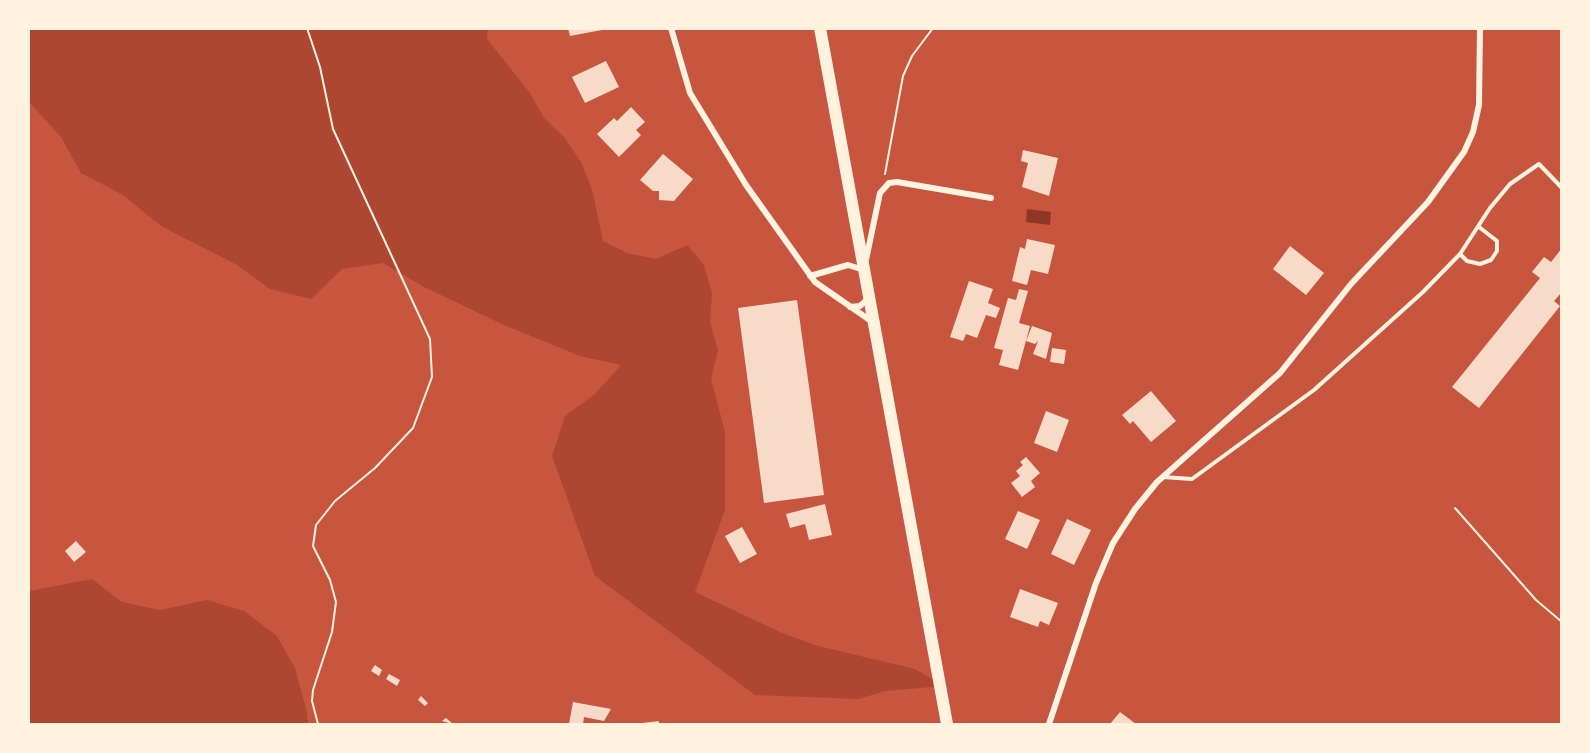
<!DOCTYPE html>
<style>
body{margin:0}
#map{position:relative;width:1590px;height:753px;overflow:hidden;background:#c8553d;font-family:Mulish,sans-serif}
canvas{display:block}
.frame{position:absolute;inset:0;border:30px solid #fff3e0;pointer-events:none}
</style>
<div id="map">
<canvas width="1590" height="753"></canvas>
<div class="frame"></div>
</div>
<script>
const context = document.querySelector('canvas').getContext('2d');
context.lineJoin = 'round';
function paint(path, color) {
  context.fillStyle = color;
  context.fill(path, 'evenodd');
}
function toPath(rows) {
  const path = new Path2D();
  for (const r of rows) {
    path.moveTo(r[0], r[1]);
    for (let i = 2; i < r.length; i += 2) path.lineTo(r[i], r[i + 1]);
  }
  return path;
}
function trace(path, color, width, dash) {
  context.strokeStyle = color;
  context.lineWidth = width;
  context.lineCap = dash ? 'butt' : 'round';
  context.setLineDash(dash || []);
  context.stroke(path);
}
const green = toPath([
 [29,29,488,29,487,39,530,93,544,118,564,137,581,162,592,189,603,241,627,253,656,259,687,245,704,265,712,293,710,322,718,350,711,379,725,432,725,510,695,592,782,633,818,646,915,669,944,686,885,691,859,699,755,695,595,576,552,456,565,416,595,394,621,365,580,356,504,325,424,287,383,263,342,269,311,299,270,289,237,265,161,226,123,195,81,173,61,137,29,102],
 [92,579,122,602,160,610,207,600,244,611,277,636,295,668,307,712,308,724,29,724,29,591]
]);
const water = toPath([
 [1027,209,1051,212,1050,225,1026,222]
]);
const building = toPath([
 [568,28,602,28,602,30,570,36],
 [606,61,619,87,585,103,572,77],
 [631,107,645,122,636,130,641,135,619,157,597,134,614,118,617,121],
 [1023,150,1058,158,1049,196,1022,187,1028,163,1021,161],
 [663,154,693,179,674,201,659,200,659,191,653,191,640,180],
 [1027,239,1055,245,1048,274,1031,270,1027,285,1012,281,1020,247,1025,249],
 [1290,246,1324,273,1306,295,1273,269],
 [1562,248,1562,292,1554,301,1560,306,1479,408,1452,387,1540,278,1532,272,1544,257,1551,262],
 [969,281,993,289,988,303,1000,308,996,318,986,315,977,338,966,334,963,341,950,337],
 [1019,289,1028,291,1019,323,1030,326,1018,370,999,365,1003,350,994,348,1008,298,1016,300],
 [797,300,824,495,764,503,738,308],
 [1032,326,1052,333,1046,359,1033,354,1038,341,1035,344,1026,341],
 [1052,348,1066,350,1064,364,1050,362],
 [1151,391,1176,421,1151,442,1133,421,1130,424,1122,415],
 [1046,411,1069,420,1057,452,1034,443],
 [1026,457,1040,473,1031,481,1035,487,1022,497,1011,483,1020,476,1016,471,1023,465,1020,462],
 [825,504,832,535,809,540,805,524,790,528,786,514],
 [1018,511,1040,520,1027,549,1005,539],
 [1067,519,1091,530,1074,565,1051,554],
 [742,527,757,554,740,563,725,536],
 [76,541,86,552,74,562,65,551],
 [1020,589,1058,603,1049,625,1040,621,1038,627,1010,617],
 [375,665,382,670,379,676,371,671],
 [389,674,400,680,397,686,386,679],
 [421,696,428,703,425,706,418,700],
 [573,702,611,709,604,721,584,717,583,724,569,724],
 [1120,712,1136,724,1110,724],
 [446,718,453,724,442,721],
 [659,721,659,724,642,724,642,723]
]);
const path = toPath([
 [307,28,320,67,333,129,430,339,432,377,413,428,375,468,335,501,316,525,313,546,330,580,336,602,332,632,313,690,312,701,318,724],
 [885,174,903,76,912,56,933,28],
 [1455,508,1536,600,1562,622]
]);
const service = toPath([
 [1460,254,1467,261,1480,264,1491,260,1497,251,1497,241,1479,227],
 [1163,477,1192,479,1314,390,1423,292,1460,254,1490,208,1510,184,1539,164,1562,188]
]);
const minor = toPath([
 [671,28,690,93,746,185,815,282,874,323],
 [866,260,880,193,889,183,897,182,991,198],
 [810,276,848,265,864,270],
 [850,307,860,306,869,298],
 [1049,724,1096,583,1113,543,1135,509,1157,482,1280,373,1351,284,1428,202,1464,152,1473,132,1479,105,1480,28]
]);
const primary = toPath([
 [820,28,947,724]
]);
paint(green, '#ae4732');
paint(water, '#8f3625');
paint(building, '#f7dbc8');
trace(path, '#fff3e0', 2);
trace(service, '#fff3e0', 4);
trace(minor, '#fff3e0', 6);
trace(primary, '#fff3e0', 12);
</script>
